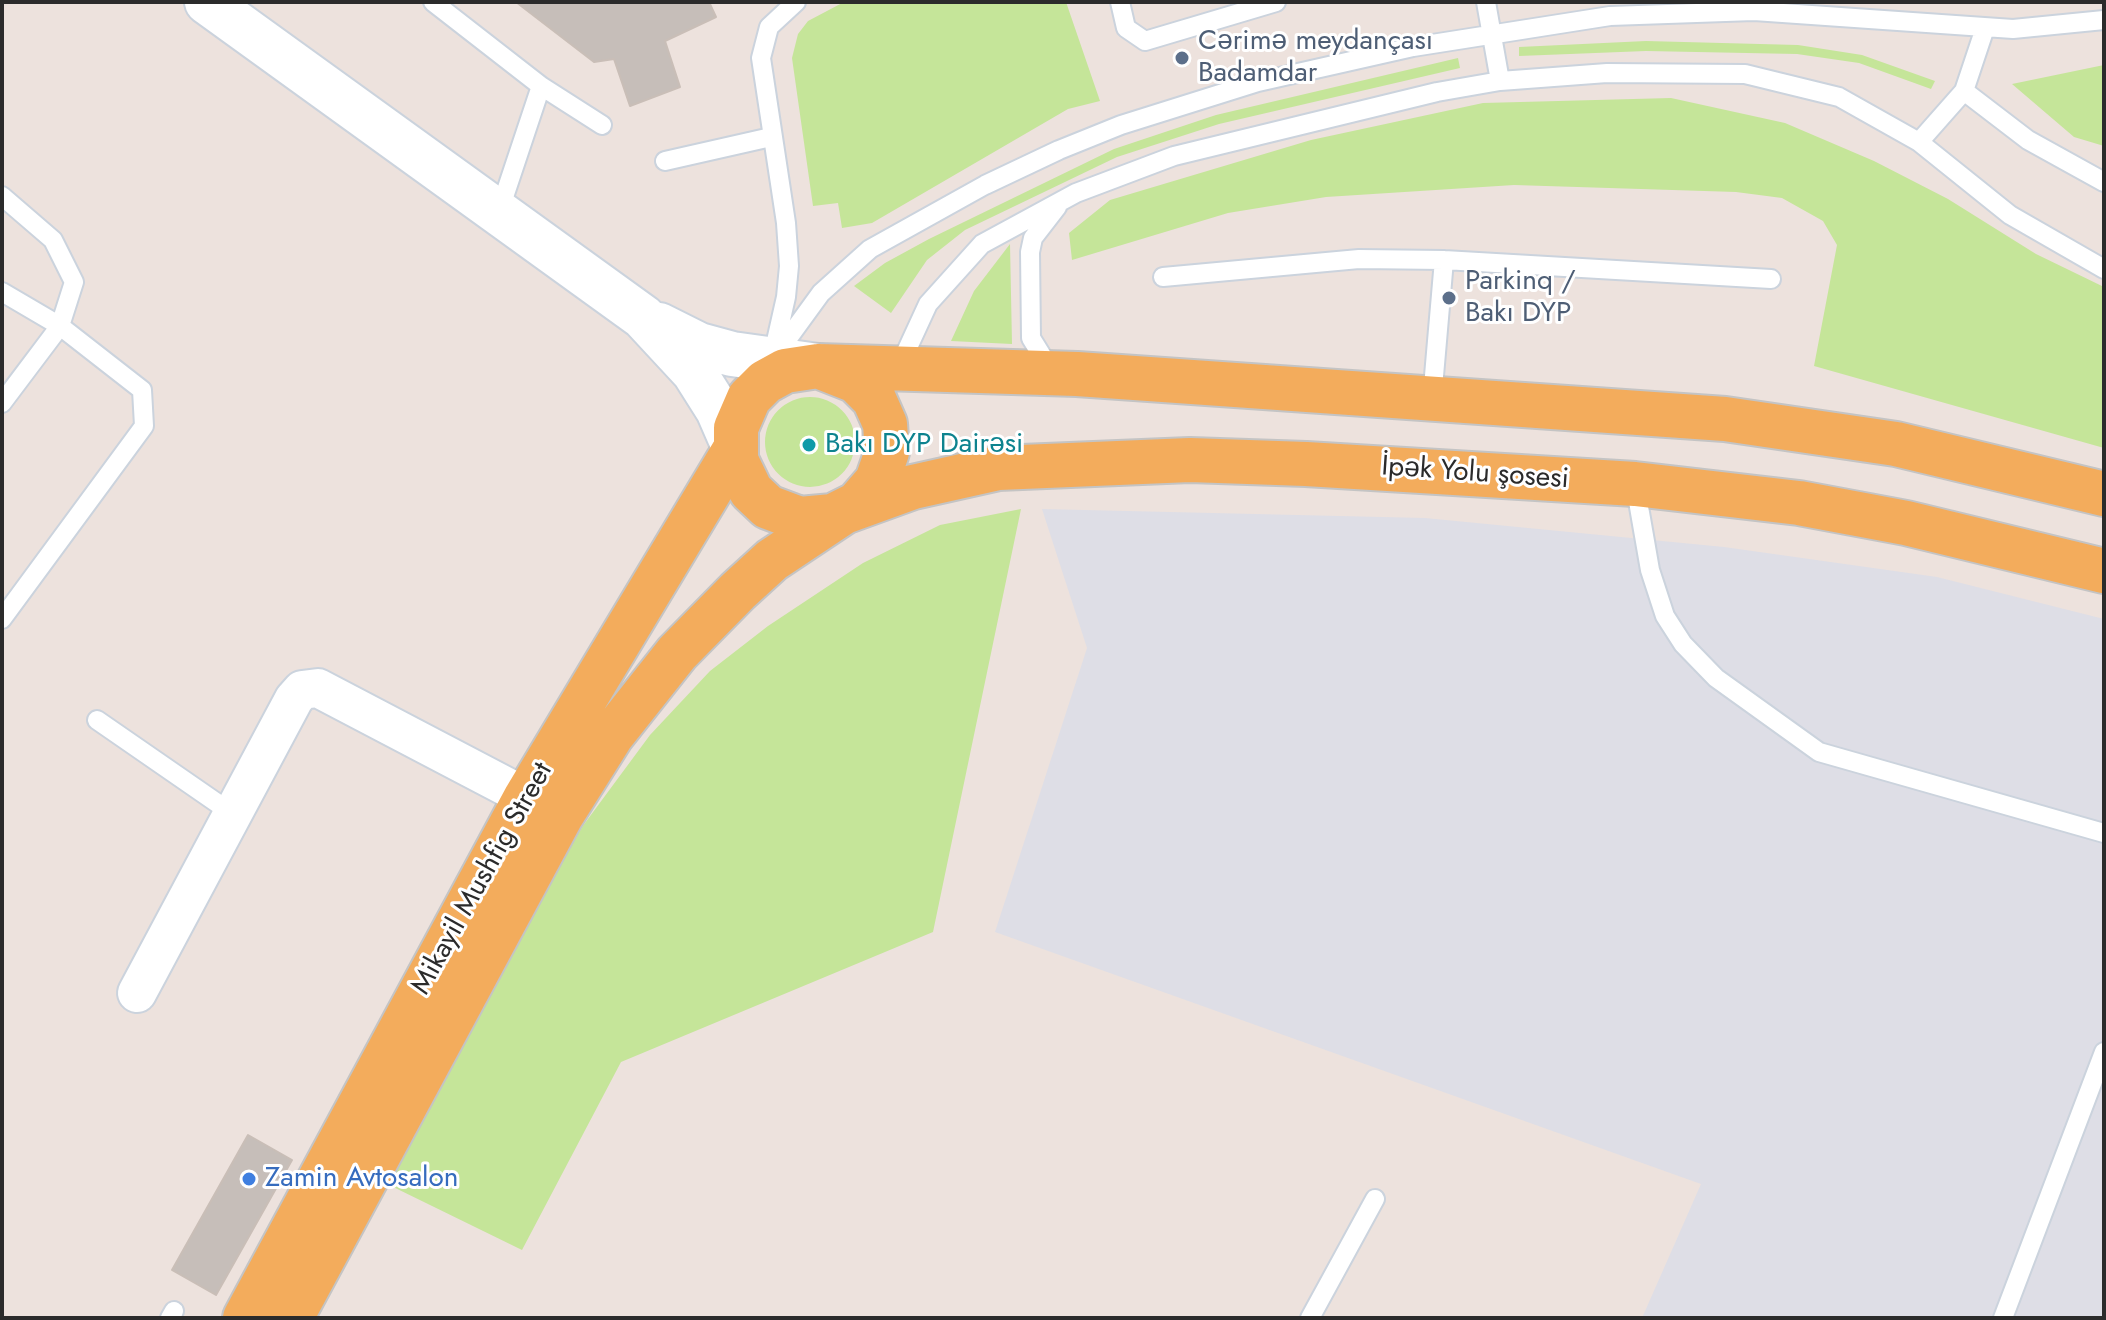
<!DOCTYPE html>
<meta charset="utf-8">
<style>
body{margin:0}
#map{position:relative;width:2106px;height:1320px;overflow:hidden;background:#ede2dd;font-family:Jost,sans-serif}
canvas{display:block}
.frame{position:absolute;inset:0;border:4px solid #2b2b2b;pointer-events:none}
</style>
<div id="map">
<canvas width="2106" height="1320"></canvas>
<div class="frame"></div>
</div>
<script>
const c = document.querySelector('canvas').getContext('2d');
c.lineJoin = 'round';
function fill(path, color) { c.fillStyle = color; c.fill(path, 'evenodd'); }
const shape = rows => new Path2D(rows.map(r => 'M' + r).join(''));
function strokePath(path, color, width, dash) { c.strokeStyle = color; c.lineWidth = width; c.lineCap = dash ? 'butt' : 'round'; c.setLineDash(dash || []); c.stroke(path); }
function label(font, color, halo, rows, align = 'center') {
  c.font = font + ' Jost,sans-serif'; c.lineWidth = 6; c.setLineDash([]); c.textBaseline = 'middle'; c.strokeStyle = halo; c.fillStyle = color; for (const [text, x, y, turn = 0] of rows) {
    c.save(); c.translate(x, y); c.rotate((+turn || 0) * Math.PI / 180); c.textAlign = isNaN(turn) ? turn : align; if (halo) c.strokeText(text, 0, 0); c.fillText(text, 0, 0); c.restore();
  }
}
fill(shape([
 [1042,509,1425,518,1724,547,1937,577,2104,619,2104,1318,1642,1318,1701,1184,995,932,1087,648]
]), '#dedee6');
fill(shape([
 [844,2,1066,2,1100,101,1068,109,872,223,842,228,838,203,813,206,792,58,798,34,808,21],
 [1646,41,1798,45,1862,55,1935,81,1931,89,1859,63,1797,54,1646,51,1519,56,1519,47],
 [1458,58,1460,68,1219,124,1117,157,965,230,927,260,891,313,854,286,885,263,929,239,1114,149,1216,115],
 [2104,65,2104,146,2074,137,2012,84],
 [1671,98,1785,123,1874,161,1948,199,2036,254,2104,287,2104,448,1814,366,1837,245,1823,221,1782,198,1736,192,1514,185,1326,197,1228,213,1072,260,1069,233,1110,200,1311,140,1483,103],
 [1010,244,1012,344,951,341,974,291],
 '765 442a45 45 0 1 1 90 0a45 45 0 1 1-90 0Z',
 [1021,509,933,932,621,1062,522,1250,383,1182,582,827,650,735,710,671,768,626,863,563,940,525]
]), '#c5e599');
const building = shape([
 [516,2,709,2,716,17,665,41,680,87,630,106,614,59,594,62,516,2],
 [248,1135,292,1160,216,1295,172,1270,248,1135]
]);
fill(building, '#c6beb9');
strokePath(building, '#c9beb7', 2);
const lane = shape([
 [433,2,541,86,499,212],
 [1120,2,1126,28,1145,41,1276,2],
 [1486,2,1500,81],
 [541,86,602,125],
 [1964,91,2028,140,2104,182],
 [1919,142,1964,91,1985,28],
 [665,161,771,137],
 [2,196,53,240,74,282,60,326,2,403],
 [1163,277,1359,259,1444,260,1771,279],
 [2,292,60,326,142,390,144,426,2,619],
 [774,350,786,297,789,266,786,223,761,58,769,27,796,2],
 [773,359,821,293,870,249,985,185,1059,150,1121,125,1258,82,1413,47,1610,16,1754,11,2013,29,2104,20],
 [1056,366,1044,359,1031,338,1030,252,1033,238,1057,207],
 [899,367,928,304,982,244,1076,193,1174,156,1437,92,1500,81,1607,73,1745,74,1839,97,1919,142,2010,215,2104,269],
 [1432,399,1444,260],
 [1635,484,1650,570,1665,616,1683,644,1716,678,1819,752,2104,833],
 [97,720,233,814],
 [170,1318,174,1311],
 [1310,1318,1375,1199],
 [2003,1318,2104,1052]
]);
const street = shape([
 [137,993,294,699,302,690,318,688,526,797]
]);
const secondary = shape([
 [207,2,643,317,694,372,718,410,735,449],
 [659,325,699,345,732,354,818,366]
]);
const primary = shape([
 [818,366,856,381,874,399,885,424,887,452,877,481,857,504,833,516,800,519,768,507,751,491,736,460,736,428,749,398,765,382,785,371,818,366,1077,374,1725,419,1896,444,2104,494],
 [245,1318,526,797,735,449],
 [291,1318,561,816,612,735,677,653,738,591,772,560,844,512,913,487,998,468,1190,460,1306,464,1635,484,1799,503,1906,523,2104,571]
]);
strokePath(lane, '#cbd3dd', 22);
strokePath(street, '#cbd3dd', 42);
strokePath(secondary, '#cbd3dd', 48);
strokePath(primary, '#c4c4c4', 48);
strokePath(lane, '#fff', 18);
strokePath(street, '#fff', 38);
strokePath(secondary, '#fff', 44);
strokePath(primary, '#f3ac5c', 44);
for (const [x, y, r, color] of [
 [1182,58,8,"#5c6f8a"],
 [1449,298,8,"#5c6f8a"],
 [809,445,8,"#0f9aa8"],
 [249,1179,8,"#3f7fe0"]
]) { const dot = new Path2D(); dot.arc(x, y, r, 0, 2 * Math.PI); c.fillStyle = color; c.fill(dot); strokePath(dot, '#fff', 3); }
label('28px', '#4e5e75', '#fff', [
 ["Cərimə meydançası",1198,42],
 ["Badamdar",1198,74],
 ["Parkinq /",1465,282],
 ["Bakı DYP",1465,314]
], 'left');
label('28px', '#0d838f', '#fff', [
 ["Bakı DYP Dairəsi",825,445]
], 'left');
label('28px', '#2b2b2b', '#fff', [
 ["İpək Yolu şosesi",1475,474,4],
 ["Mikayil Mushfig Street",483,879,-61]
]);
label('28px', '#366cbe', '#fff', [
 ["Zamin Avtosalon",265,1179]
], 'left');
</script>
